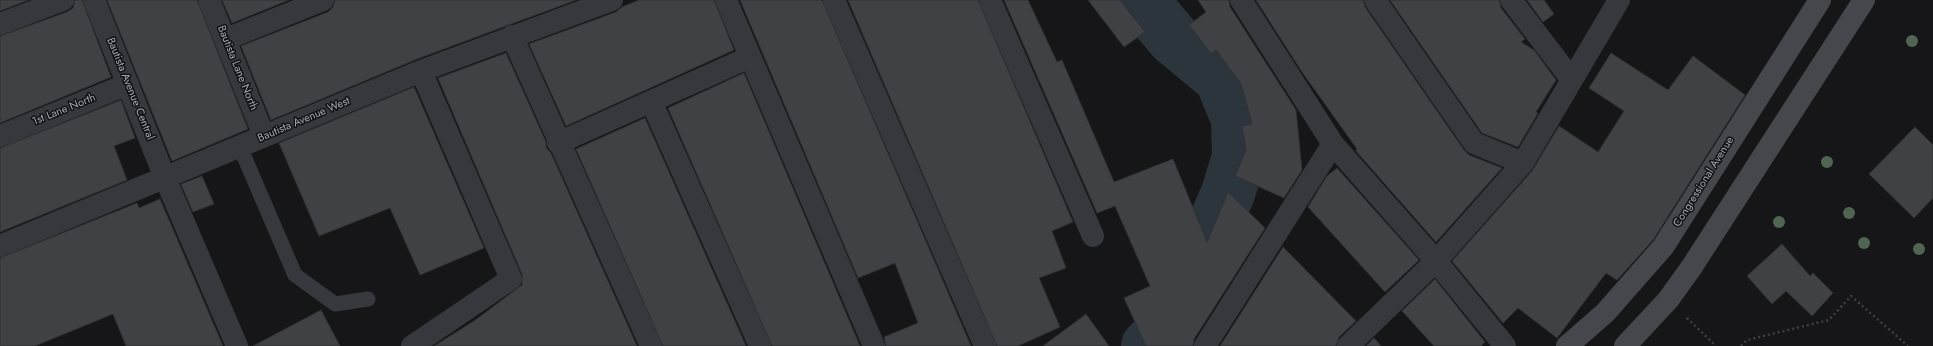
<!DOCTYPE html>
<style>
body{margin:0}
canvas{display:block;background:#161618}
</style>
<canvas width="1933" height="346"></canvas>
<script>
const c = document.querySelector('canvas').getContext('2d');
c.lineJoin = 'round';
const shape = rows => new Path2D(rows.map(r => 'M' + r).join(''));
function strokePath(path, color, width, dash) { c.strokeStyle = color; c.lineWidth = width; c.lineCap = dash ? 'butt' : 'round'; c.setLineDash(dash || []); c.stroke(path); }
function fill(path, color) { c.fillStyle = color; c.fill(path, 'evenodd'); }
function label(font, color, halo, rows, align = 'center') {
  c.font = font + ' Jost,sans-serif'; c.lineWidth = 3; c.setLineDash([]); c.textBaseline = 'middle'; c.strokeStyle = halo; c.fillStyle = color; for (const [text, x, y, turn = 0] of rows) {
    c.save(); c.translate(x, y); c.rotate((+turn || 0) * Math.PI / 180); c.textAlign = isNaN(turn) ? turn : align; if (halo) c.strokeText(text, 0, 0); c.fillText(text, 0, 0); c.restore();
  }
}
strokePath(shape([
 [1141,0,1174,39,1221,78,1238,119,1239,157,1228,193,1171,324,1148,346]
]), '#2c353c', 54);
const building = shape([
 [0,0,28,0,0,11,0,0],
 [75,0,82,0,111,77,0,123,0,36,67,12,73,8,75,0],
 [107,0,197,0,248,129,172,161,107,0],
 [222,0,289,0,232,23,222,0],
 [335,0,576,0,417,59,271,120,241,46,328,12,333,7,335,0],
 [639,0,714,0,734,50,566,126,529,44,616,12,622,7,639,0],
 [740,0,822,0,971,346,886,346,884,337,918,323,895,263,858,278,740,0],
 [848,0,978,0,1073,222,1052,231,1066,268,1039,278,1060,327,1018,346,997,346,848,0],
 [1004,0,1028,0,1057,62,1062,60,1114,182,1173,159,1207,242,1228,192,1265,228,1194,339,1193,346,1146,346,1124,298,1150,286,1115,206,1097,213,1004,0],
 [1088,0,1120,0,1145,32,1124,47,1088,0],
 [1198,0,1229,0,1230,7,1296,110,1302,170,1284,198,1235,176,1246,150,1242,126,1252,124,1241,84,1216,50,1211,54,1189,25,1206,12,1198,0],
 [1256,0,1363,0,1365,7,1464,150,1469,155,1502,168,1436,242,1356,151,1357,149,1302,72,1256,0],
 [1390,0,1499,0,1501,8,1525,39,1521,42,1534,50,1556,80,1536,112,1538,113,1518,147,1482,133,1390,0],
 [1527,0,1544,0,1554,14,1543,22,1527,0],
 [506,53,546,142,546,148,551,153,637,346,434,346,474,321,522,285,522,274,438,78,506,53],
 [1611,53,1668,90,1693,56,1745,95,1653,240,1617,280,1606,273,1557,338,1518,308,1503,323,1452,261,1532,171,1559,126,1598,152,1624,111,1589,88,1611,53],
 [744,73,860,346,772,346,668,108,744,73],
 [414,87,484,248,420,275,390,208,319,236,279,143,414,87],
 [121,100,135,138,114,146,127,180,0,232,0,148,121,100],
 [645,118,746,346,663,346,576,149,645,118],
 [1915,127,1933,145,1933,198,1914,218,1869,174,1915,127],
 [1337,168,1419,260,1385,292,1308,207,1327,176,1337,168],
 [202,176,214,204,193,212,181,184,202,176],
 [160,199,223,346,126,346,113,314,35,346,0,346,0,258,137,203,139,208,160,199],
 [1782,244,1810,276,1813,273,1833,293,1812,316,1786,291,1772,304,1747,276,1782,244],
 [1283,247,1356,321,1339,337,1336,346,1220,346,1283,247],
 [1435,279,1485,342,1481,346,1434,346,1402,311,1435,279],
 [321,310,340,346,253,346,321,310],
 [1086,314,1109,346,1043,346,1086,314],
 [1374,338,1381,346,1366,346,1374,338]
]);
fill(building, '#404145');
strokePath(building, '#303034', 1);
strokePath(shape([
 [1687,318,1716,346],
 [1741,346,1747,340,1829,320,1851,296,1908,346]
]), '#3d3f44', 2.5, [2, 3]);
strokePath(shape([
 [240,147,295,275,335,304,368,299]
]), '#37383d', 15);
strokePath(shape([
 [94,0,165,178,237,346],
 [209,0,264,136],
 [726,0,874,346],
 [834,0,985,346],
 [990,0,1093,236],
 [1241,0,1333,144,1436,261,1505,346],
 [1375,0,1474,143,1523,163],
 [1511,0,1572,80],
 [0,24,63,0],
 [512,36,651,346],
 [226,39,323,0],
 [651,101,760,346],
 [0,136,128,84],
 [558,143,750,57],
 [0,246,421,71,612,0],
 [412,346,511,279,421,71],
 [1205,346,1333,144],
 [1348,346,1436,261,1523,163,1619,0]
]), '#37383d', 22);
strokePath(shape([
 [1567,346,1605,313,1663,247,1820,0],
 [1625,346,1668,300,1691,268,1864,0]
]), '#45474d', 22);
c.fillStyle = '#506452';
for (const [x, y] of [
 [1912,41],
 [1827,162],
 [1849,213],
 [1779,222],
 [1864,243],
 [1919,249]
]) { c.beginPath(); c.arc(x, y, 6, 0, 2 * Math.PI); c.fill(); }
label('11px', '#a8adb8', '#111113', [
 ["Bautista Lane North",237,68,68],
 ["Bautista Avenue Central",130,89,68],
 ["1st Lane North",64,110,-22],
 ["Bautista Avenue West",304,120,-23],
 ["Congressional Avenue",1704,182,-58]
]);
</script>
